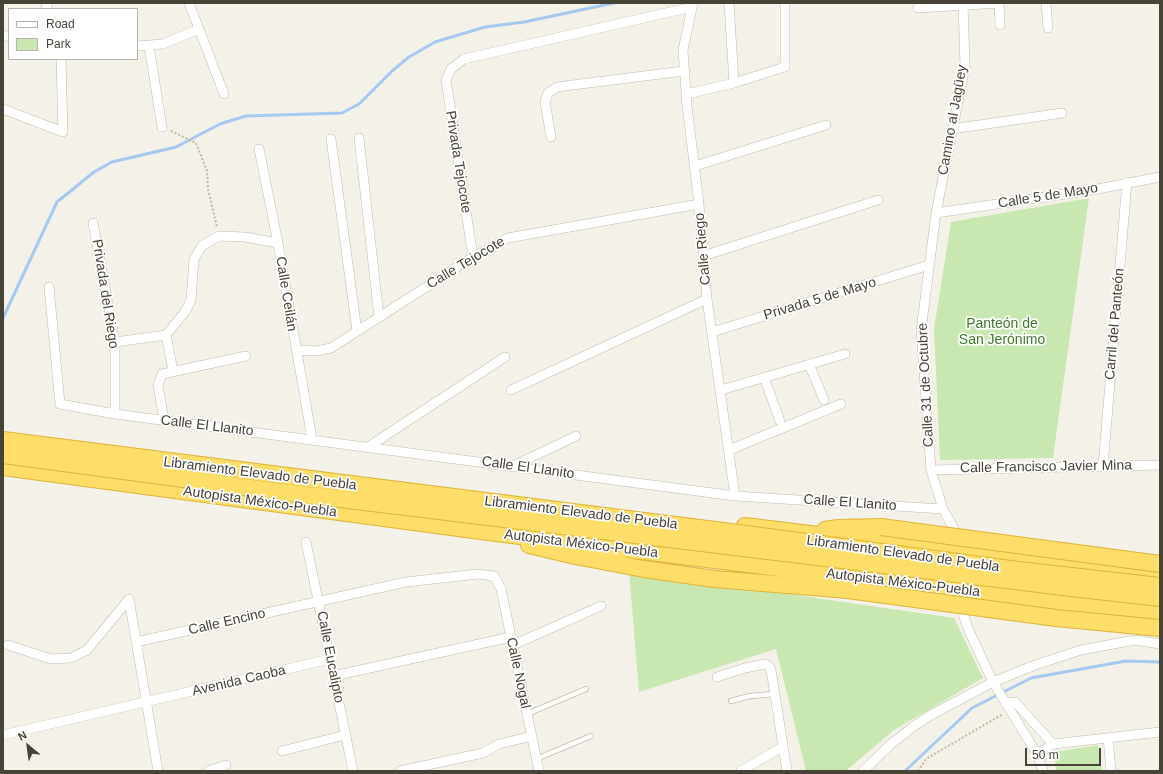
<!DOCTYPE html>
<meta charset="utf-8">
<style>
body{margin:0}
#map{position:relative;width:1163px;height:774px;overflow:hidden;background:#f4f2e8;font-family:Helvetica,sans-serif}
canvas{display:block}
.frame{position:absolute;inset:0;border:4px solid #484337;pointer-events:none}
.legend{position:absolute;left:8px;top:8px;width:130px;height:52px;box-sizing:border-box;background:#fff;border:1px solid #b6b4af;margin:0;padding:5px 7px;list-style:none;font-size:12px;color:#484337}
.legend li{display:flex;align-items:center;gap:8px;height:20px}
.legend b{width:20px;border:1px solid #b6b4af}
.north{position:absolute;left:8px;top:726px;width:40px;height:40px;-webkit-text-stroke:3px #fff;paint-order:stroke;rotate:331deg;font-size:11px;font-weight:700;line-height:16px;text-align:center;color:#484337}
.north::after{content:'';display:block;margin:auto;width:14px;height:18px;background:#484337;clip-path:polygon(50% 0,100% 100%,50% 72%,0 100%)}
.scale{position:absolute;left:1025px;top:748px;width:76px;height:18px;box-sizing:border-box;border:2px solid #484337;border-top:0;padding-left:5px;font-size:12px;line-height:14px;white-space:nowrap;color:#484337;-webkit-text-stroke:3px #fff;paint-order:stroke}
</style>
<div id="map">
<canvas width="1163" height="774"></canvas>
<div class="frame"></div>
<ul class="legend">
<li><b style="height:5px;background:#fff"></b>Road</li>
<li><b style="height:11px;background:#c9e8b1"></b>Park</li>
</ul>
<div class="north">N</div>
<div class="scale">50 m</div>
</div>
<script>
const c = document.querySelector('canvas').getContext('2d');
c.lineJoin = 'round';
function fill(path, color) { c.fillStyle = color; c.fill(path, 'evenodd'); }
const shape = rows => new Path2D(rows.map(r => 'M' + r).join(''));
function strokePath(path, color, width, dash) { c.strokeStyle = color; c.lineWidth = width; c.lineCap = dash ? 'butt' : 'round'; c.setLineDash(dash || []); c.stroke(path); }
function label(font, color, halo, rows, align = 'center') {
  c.font = font + ' Helvetica,sans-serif'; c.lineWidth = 3.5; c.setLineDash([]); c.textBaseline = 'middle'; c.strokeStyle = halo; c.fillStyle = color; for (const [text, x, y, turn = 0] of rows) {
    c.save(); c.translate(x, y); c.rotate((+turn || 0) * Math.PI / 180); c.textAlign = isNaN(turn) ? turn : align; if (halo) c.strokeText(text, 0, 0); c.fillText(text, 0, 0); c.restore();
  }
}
fill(shape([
 [1089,198,1053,458,940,460,934,329,951,222],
 [629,571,954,618,983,678,894,730,846,771,806,771,776,649,639,692],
 [1098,745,1102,771,1056,771,1054,752]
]), '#c9e8b1');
strokePath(shape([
 [3,318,57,202,94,172,112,162,176,147,220,124,246,116,342,113,359,104,392,71,409,57,435,42,485,27,524,22,614,3],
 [905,771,972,708,1031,678,1126,661,1160,662]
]), '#a5c9f1', 3);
const service = shape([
 [731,701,750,696,775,694],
 [527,714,586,689],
 [536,759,591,736]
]);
const minor = shape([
 [46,3,47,9],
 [189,3,224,94],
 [693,3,683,50,687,106,699,204,707,299,735,496],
 [729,3,734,83],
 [999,3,1000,25],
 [1046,3,1048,28],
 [918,8,1000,3],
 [3,35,9,37],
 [137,46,163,44,199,29],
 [149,46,162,127],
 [687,94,734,83,785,67,785,3],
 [3,109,63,132,61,59],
 [952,129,1062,113],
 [551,137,545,102,548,93,557,87,684,71],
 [359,138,379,317],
 [331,139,357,331],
 [259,149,278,243,312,439],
 [695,166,826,125],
 [936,213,1092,190,1160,177],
 [93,223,115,342,115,414],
 [703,256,878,200],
 [473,257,446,80,451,69,464,59,692,7],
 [49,287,60,404,115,414,735,496,943,509],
 [712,332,929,265],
 [166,335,173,371],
 [115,342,166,335,185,312,191,300,194,259,202,246,219,236,245,237,278,243],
 [296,350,317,351,331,348,473,257,508,238,699,204],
 [809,364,824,400],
 [764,377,780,421],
 [511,390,707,299],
 [721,390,845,354],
 [164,420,158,385,162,374,246,356],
 [368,447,505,357],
 [729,450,841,404],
 [513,466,576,436],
 [1103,466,1127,182],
 [931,470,1160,465],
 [954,529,943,509,931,470,921,331,936,213,965,66,963,3],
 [306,542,353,771],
 [129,599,158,771],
 [962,611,969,631,993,682,1037,754,1043,771],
 [136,642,406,582,478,574,494,576,501,589,539,771],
 [8,645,51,659,71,658,87,650,129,599],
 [513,645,601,606],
 [333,676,511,637],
 [717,677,745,668,765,664,769,666,771,670,787,771],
 [1005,703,1015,702,1053,744],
 [3,735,330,659],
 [1108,738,1111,771],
 [282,751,345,735],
 [1037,754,1053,744,1160,732],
 [208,771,226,765],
 [400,771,483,753,499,744,532,736],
 [741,771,782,747],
 [863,771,891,744,914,726,931,715,993,682,1035,665,1081,650,1135,640,1160,644]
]);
const motorway = shape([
 [3,467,496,533,1160,615],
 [745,526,1160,577],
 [825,530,838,528,881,527],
 [529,545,575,556,644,569,714,579,848,590]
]);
strokePath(service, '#c0bbab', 6);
strokePath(minor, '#c0bbab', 10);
strokePath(motorway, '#deb338', 18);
strokePath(shape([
 [171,131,196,143,207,171,208,189,217,227],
 [918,771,926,759,1003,714]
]), '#c1b89c', 2, [2, 2]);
strokePath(service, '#fff', 4.5);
strokePath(minor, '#fff', 9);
strokePath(motorway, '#fedd69', 16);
const motorwayBridge = shape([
 [3,440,731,532,1018,570,1160,586],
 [3,455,266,490,1080,589,1160,598],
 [881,527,1160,564],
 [848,590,1056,618,1160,628]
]);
strokePath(motorwayBridge, '#deb338', 18, []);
strokePath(motorwayBridge, '#fedd69', 16);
label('14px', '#484337', '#fff', [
 ["Camino al Jagüey",953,120,-80],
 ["Privada Tejocote",458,162,81],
 ["Calle 5 de Mayo",1048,196,-9],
 ["Calle Riego",703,249,-95],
 ["Calle Tejocote",466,263,-31],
 ["Privada del Riego",105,294,81],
 ["Calle Ceilán",286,294,81],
 ["Privada 5 de Mayo",820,299,-17],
 ["Carril del Panteón",1115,324,-85],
 ["Calle 31 de Octubre",926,385,-93],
 ["Calle El Llanito",207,426,7],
 ["Calle Francisco Javier Mina",1046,467,-1],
 ["Calle El Llanito",528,468,8],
 ["Libramiento Elevado de Puebla",260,474,7],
 ["Autopista México-Puebla",260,502,8],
 ["Calle El Llanito",850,503,4],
 ["Libramiento Elevado de Puebla",581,513,7],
 ["Autopista México-Puebla",581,544,7],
 ["Libramiento Elevado de Puebla",903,554,8],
 ["Autopista México-Puebla",903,583,7],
 ["Calle Encino",227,622,-13],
 ["Calle Eucalipto",330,657,79],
 ["Calle Nogal",518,673,78],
 ["Avenida Caoba",239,681,-13]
]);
label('14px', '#3f7a29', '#fff', [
 ["Panteón de",1002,324],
 ["San Jerónimo",1002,340]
]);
</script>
